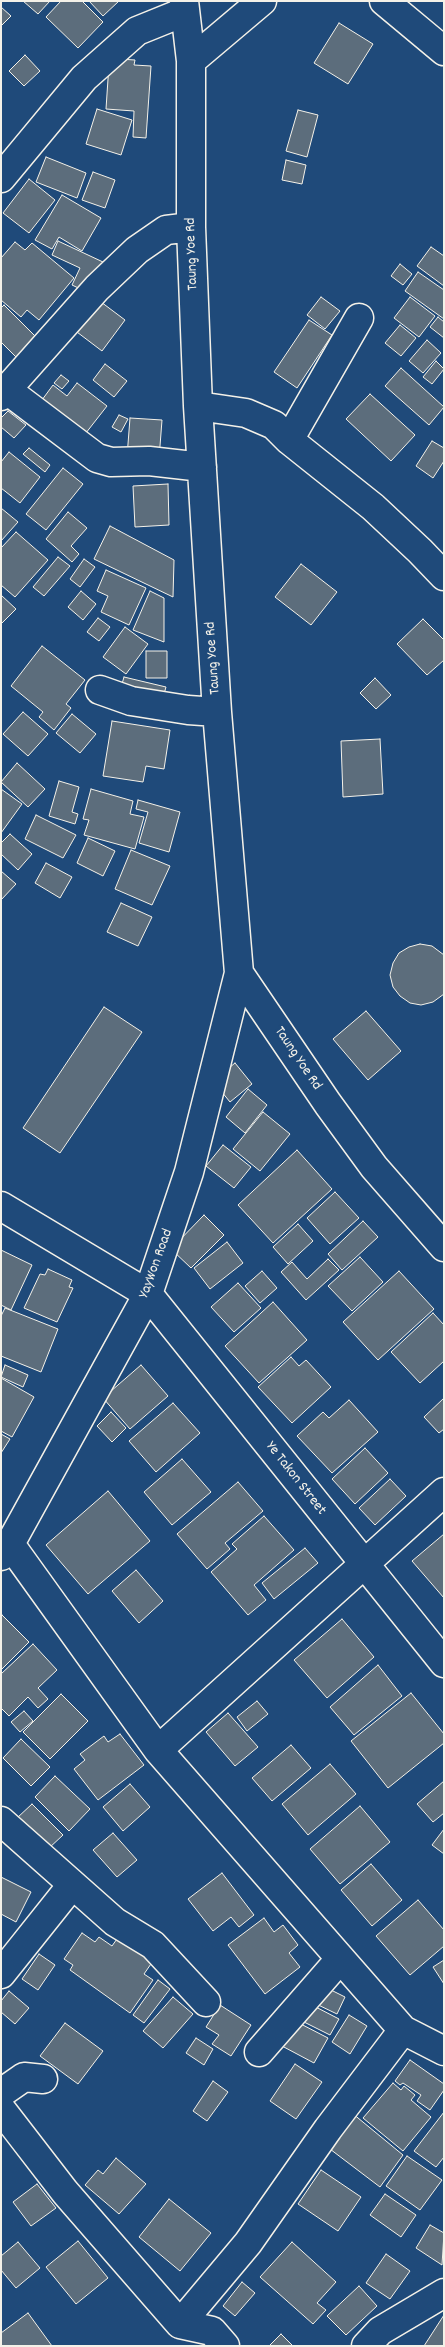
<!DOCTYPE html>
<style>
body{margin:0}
#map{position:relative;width:445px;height:2347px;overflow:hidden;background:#1f4a7a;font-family:Dekko,sans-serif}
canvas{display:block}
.frame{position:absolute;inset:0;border:2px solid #f4f1e8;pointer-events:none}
</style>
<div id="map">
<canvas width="445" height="2347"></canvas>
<div class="frame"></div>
</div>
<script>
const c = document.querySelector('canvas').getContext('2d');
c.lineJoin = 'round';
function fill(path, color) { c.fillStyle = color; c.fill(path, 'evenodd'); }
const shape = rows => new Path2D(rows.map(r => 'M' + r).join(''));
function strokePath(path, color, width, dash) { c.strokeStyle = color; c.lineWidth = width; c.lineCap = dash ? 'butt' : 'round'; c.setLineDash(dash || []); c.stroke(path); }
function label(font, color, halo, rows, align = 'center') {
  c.font = font + ' Dekko,sans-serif'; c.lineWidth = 4.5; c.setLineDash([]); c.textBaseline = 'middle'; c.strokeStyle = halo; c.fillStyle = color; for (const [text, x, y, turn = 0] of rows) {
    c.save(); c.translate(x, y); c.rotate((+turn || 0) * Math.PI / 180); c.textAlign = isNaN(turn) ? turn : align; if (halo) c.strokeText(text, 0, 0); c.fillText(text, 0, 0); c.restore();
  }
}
const building = shape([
 [23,1,50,1,38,14,23,1],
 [61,1,82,1,103,22,78,48,46,17,61,1],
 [89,1,119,1,103,16,89,1],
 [1,7,11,16,1,26,1,7],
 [339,23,373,44,348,84,314,63,339,23],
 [25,55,40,71,24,86,9,71,25,55],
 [119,59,135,60,134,65,151,66,146,138,133,137,134,111,106,109,109,64,119,59],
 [97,109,132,120,121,155,86,144,97,109],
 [298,110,318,115,307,157,286,151,298,110],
 [46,157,86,173,77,198,36,182,46,157],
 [286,160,306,165,302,184,282,180,286,160],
 [93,172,115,180,105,208,82,200,93,172],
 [29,179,55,200,29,233,3,213,29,179],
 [62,195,101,218,82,251,59,237,52,249,35,240,62,195],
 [58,241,103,262,89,293,72,285,80,268,52,255,58,241],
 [15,242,25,250,32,243,74,278,39,320,27,310,21,317,1,300,1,258,15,242],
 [431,247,444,256,444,286,417,266,431,247],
 [400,264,412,274,403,285,391,276,400,264],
 [418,272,444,290,444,319,405,291,418,272],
 [93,296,125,320,102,351,69,326,93,296],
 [321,297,340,311,325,329,307,315,321,297],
 [410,297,435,316,419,337,394,318,410,297],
 [4,305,37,338,17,358,1,342,1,308,4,305],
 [438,317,444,322,444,338,430,327,438,317],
 [309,320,332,335,297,388,274,372,309,320],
 [400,325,416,338,401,356,385,343,400,325],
 [427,340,441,353,423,373,409,361,427,340],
 [436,361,444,369,432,384,423,377,436,361],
 [105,364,127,381,114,397,93,380,105,364],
 [401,368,444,407,429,425,385,386,401,368],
 [61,375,69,381,62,389,54,383,61,375],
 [77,383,107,406,82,438,39,404,53,385,67,396,77,383],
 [370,394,415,435,391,461,346,419,370,394],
 [8,411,26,425,14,438,1,427,1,418,8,411],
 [119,415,128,419,121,432,112,427,119,415],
 [130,418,162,420,159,459,127,457,130,418],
 [432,441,444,448,444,461,433,478,416,466,432,441],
 [29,448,50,465,45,472,23,454,29,448],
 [9,452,40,477,20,503,1,488,1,462,9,452],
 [63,468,83,484,46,530,26,514,63,468],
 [168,484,169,525,135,527,133,486,168,484],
 [1,508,18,522,1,541,1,508],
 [68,512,87,528,71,546,79,554,72,562,46,539,68,512],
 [110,526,174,560,173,597,94,559,110,526],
 [16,532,48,560,15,597,1,585,1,548,16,532],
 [58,557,70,566,44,596,33,587,58,557],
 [84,559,95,567,80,587,70,579,84,559],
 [301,564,337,592,311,625,275,597,301,564],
 [106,570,146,588,129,625,101,612,108,596,97,591,106,570],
 [81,591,96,604,83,620,68,607,81,591],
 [150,591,164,598,164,642,133,630,150,591],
 [1,595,16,609,1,624,1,595],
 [98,618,110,627,99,641,87,632,98,618],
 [423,619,444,640,444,660,427,675,397,644,423,619],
 [125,627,148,644,126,674,103,657,125,627],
 [42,646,85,680,66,704,71,708,54,730,39,717,43,712,11,686,42,646],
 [146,651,167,651,167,678,146,678,146,651],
 [124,677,166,687,162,701,120,691,124,677],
 [375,678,391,695,376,709,360,693,375,678],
 [23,712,48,734,28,756,3,734,23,712],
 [72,714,96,734,80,753,56,733,72,714],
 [112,721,170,730,164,769,146,766,143,782,103,776,112,721],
 [380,739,383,794,343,797,341,741,380,739],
 [17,763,45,789,28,807,1,782,17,763],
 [59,781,79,787,72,812,78,814,75,824,49,816,59,781],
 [1,789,22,804,1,833,1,789],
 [91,789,133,801,130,814,144,817,135,849,84,835,89,820,83,819,91,789],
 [138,800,180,812,169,852,139,843,148,812,136,809,138,800],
 [36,815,76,835,63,858,25,839,36,815],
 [10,834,32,854,18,870,1,854,1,843,10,834],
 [88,838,115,851,103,876,77,863,88,838],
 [131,850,170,866,152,905,115,889,131,850],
 [46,863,72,877,60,898,35,883,46,863],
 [1,871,16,884,1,900,1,871],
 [121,903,152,917,138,946,107,932,121,903],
 [420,944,432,946,444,955,444,994,433,1002,421,1005,410,1003,400,996,393,987,390,975,393,963,399,953,409,947,420,944],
 [104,1007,142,1032,60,1153,23,1128,104,1007],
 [366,1011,401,1051,368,1080,333,1039,366,1011],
 [235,1063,252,1084,230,1102,213,1081,235,1063],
 [248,1089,267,1105,245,1133,226,1117,248,1089],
 [263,1112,290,1134,260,1171,233,1149,263,1112],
 [223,1145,251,1167,234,1188,206,1166,223,1145],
 [297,1150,332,1189,273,1243,238,1205,297,1150],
 [335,1192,359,1218,330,1244,307,1218,335,1192],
 [204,1215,224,1235,191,1268,171,1249,204,1215],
 [363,1221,378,1237,342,1270,328,1254,363,1221],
 [298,1224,313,1241,288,1264,273,1247,298,1224],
 [227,1242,243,1263,210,1289,194,1268,227,1242],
 [1,1250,32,1265,11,1310,1,1305,1,1250],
 [360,1257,383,1282,352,1311,328,1286,360,1257],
 [328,1259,339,1270,306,1300,281,1272,292,1262,307,1279,328,1259],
 [48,1269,72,1280,69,1287,73,1288,57,1322,24,1308,40,1274,45,1275,48,1269],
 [262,1271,277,1288,260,1303,245,1286,262,1271],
 [399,1271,434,1309,378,1360,343,1322,399,1271],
 [238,1283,261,1308,234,1332,211,1307,238,1283],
 [273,1302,307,1340,259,1383,225,1346,273,1302],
 [5,1308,58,1329,41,1372,1,1356,1,1316,5,1308],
 [433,1313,444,1325,444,1361,420,1383,391,1352,433,1313],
 [291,1357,299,1366,306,1360,331,1387,292,1423,258,1387,291,1357],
 [5,1365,28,1375,23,1387,1,1377,5,1365],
 [141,1365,168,1396,130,1429,103,1398,141,1365],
 [1,1378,34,1397,12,1437,1,1431,1,1378],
 [444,1398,444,1429,439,1433,424,1417,444,1398],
 [349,1400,378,1432,332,1473,297,1436,323,1412,329,1418,349,1400],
 [173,1403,200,1433,156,1472,129,1441,173,1403],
 [111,1412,126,1428,112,1442,97,1426,111,1412],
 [1,1434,10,1439,1,1453,1,1434],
 [365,1448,388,1473,355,1504,332,1479,365,1448],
 [182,1459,211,1492,172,1525,144,1492,182,1459],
 [390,1479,406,1496,375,1525,359,1508,390,1479],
 [238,1482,263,1511,225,1543,230,1549,207,1569,177,1534,238,1482],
 [108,1491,150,1541,88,1594,46,1545,108,1491],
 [264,1516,294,1550,254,1585,266,1600,248,1615,211,1572,237,1549,232,1544,264,1516],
 [444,1534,444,1598,412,1561,444,1534],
 [305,1548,318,1563,274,1599,262,1583,305,1548],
 [136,1570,163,1601,139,1623,112,1591,136,1570],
 [2,1615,29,1642,1,1670,1,1616,2,1615],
 [342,1619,374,1657,327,1698,294,1660,342,1619],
 [33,1644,57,1670,38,1688,48,1699,38,1708,28,1697,9,1716,1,1708,1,1674,33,1644],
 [378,1665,402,1696,354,1735,330,1707,378,1665],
 [411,1693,444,1734,444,1743,388,1788,351,1741,411,1693],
 [61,1694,88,1721,50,1759,23,1732,61,1694],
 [257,1701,268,1714,247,1731,237,1717,257,1701],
 [24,1711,33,1721,20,1732,11,1722,24,1711],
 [228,1713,258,1747,235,1766,206,1732,228,1713],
 [120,1734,144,1765,98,1800,74,1769,85,1760,80,1754,104,1736,108,1742,120,1734],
 [21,1739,50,1767,31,1786,3,1758,21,1739],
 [291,1745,311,1768,272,1801,252,1778,291,1745],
 [330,1764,356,1794,308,1835,282,1804,330,1764],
 [55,1776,90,1809,69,1831,35,1797,55,1776],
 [444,1781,444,1813,433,1822,417,1804,444,1781],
 [130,1784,150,1807,123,1831,103,1807,130,1784],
 [32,1804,63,1835,48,1849,17,1818,32,1804],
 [360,1806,390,1842,340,1884,310,1849,360,1806],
 [444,1829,444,1854,432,1845,444,1829],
 [113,1833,137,1860,117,1877,93,1850,113,1833],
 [371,1864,402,1900,372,1926,341,1890,371,1864],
 [222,1873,254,1915,239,1927,231,1917,213,1931,188,1899,222,1873],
 [1,1877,31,1892,16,1922,1,1914,1,1877],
 [418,1900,444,1930,444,1946,410,1975,376,1936,418,1900],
 [264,1918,274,1932,283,1925,298,1945,289,1953,300,1967,265,1994,228,1945,264,1918],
 [82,1933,95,1942,99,1937,112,1946,119,1936,153,1961,144,1974,153,1980,130,2013,70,1970,73,1965,64,1959,82,1933],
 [39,1954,55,1965,38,1990,22,1979,39,1954],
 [444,1960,444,1984,433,1967,444,1960],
 [158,1980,170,1989,144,2023,133,2015,158,1980],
 [321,1985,345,1997,337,2014,312,2002,321,1985],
 [9,1991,29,2008,15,2024,1,2012,1,2001,9,1991],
 [173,1997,193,2014,163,2048,143,2031,173,1997],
 [310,2004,339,2019,330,2035,302,2021,310,2004],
 [220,2005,251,2025,231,2056,212,2044,219,2035,206,2027,220,2005],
 [349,2015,367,2026,350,2054,332,2042,349,2015],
 [295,2021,328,2038,314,2063,282,2046,295,2021],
 [65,2023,103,2051,78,2084,40,2056,65,2023],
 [196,2038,213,2049,204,2065,186,2053,196,2038],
 [410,2060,444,2084,444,2090,430,2110,417,2101,421,2095,403,2083,400,2085,395,2081,410,2060],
 [295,2064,322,2082,296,2119,270,2101,295,2064],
 [213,2081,228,2092,207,2121,193,2111,213,2081],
 [393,2083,401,2090,404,2086,415,2095,411,2100,431,2117,403,2151,363,2118,393,2083],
 [444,2112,444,2157,436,2167,414,2151,444,2112],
 [352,2113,403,2155,380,2187,326,2146,352,2113],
 [407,2156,442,2180,420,2210,386,2186,407,2156],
 [116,2158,146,2184,119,2214,85,2185,98,2170,103,2174,116,2158],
 [321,2170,361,2197,338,2231,298,2204,321,2170],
 [37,2184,56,2208,31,2226,13,2202,37,2184],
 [385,2194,416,2215,401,2237,370,2215,385,2194],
 [169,2199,211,2233,180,2271,139,2237,169,2199],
 [430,2225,444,2233,442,2265,416,2248,430,2225],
 [78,2241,108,2278,76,2304,46,2267,78,2241],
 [18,2242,40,2268,16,2288,1,2270,1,2256,18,2242],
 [292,2242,336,2282,317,2303,326,2310,313,2324,260,2277,292,2242],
 [386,2254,410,2271,390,2299,366,2283,386,2254],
 [242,2282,255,2293,235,2316,223,2306,242,2282],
 [359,2286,377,2306,346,2335,327,2316,359,2286],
 [28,2313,52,2346,1,2346,1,2333,28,2313],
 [444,2315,444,2346,424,2346,444,2315],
 [281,2334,293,2346,269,2346,281,2334]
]);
fill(building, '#5c6d7c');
strokePath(building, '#f4f1e8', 1);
const minor = shape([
 [184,1,191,61,191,227,198,406,217,712,239,973,328,1104,374,1167,444,1247],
 [384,1,444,51],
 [191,61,262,1],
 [1,178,84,78,137,31,184,12],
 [7,390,97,458,111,462,149,461,202,467],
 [1,396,97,288,137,250,166,230,191,227],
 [198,406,246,413,274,425,289,440,373,507,420,551,444,576],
 [289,440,359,318],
 [100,690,131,701,188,710,217,712],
 [1,1206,148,1294,444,1663],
 [10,1544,158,1750,403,2030,328,2129,248,2243,180,2324],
 [1,1556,10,1544,148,1294,189,1172,239,973],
 [158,1750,444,1492],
 [1,1821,115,1922,153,1945,206,2002],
 [1,1974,72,1885],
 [403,2030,444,2051],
 [259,2052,335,1965,343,1963],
 [1,2093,24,2077,43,2079],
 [1,2109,65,2192,180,2324,212,2331,225,2346],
 [366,2346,380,2331,444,2293]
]);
strokePath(minor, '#f4f1e8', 31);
strokePath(minor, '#1f4a7a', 28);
label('15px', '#f4f1e8', '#1f4a7a', [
 ["Taung Yoe Rd",193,254,-92],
 ["Taung Yoe Rd",214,658,-94],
 ["Taung Yoe Rd",297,1059,56],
 ["YayWon Road",157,1264,-70],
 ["Ye Takon Street",295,1479,52]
]);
</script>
